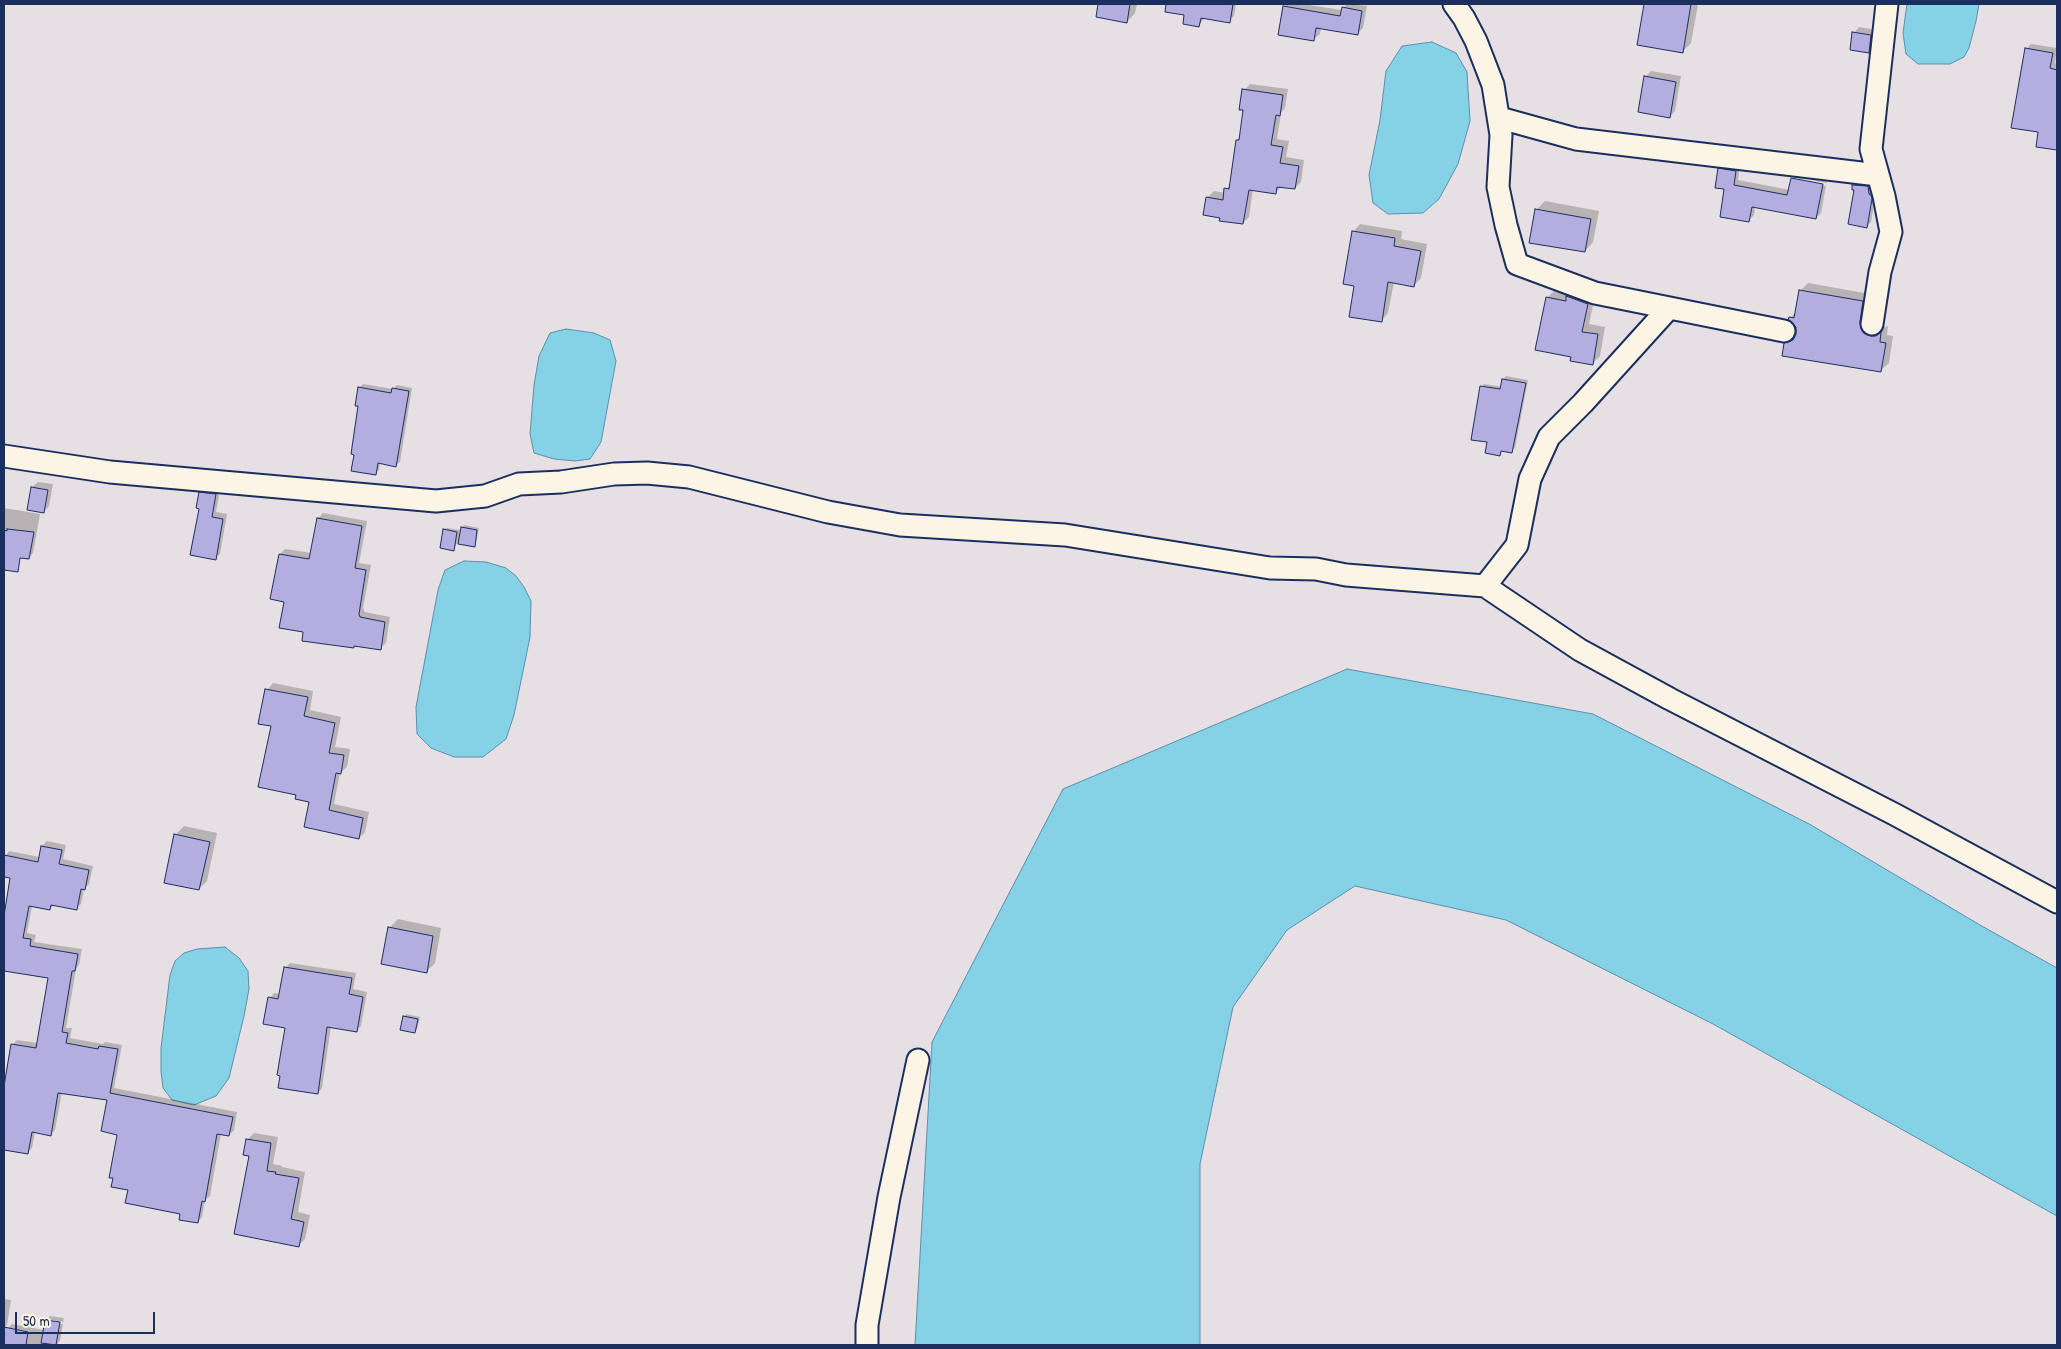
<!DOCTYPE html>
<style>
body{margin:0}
#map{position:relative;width:2061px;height:1349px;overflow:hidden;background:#e6dfe3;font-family:"Patrick Hand",sans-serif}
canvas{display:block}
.frame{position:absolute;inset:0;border:5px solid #1b2f5e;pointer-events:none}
.scale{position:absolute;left:15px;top:1312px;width:140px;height:22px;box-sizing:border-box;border:2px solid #1b2f5e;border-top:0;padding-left:6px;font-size:15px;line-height:18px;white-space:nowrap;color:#1b2f5e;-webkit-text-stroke:4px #fcf5e5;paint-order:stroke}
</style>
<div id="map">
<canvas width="2061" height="1349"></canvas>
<div class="frame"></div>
<div class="scale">50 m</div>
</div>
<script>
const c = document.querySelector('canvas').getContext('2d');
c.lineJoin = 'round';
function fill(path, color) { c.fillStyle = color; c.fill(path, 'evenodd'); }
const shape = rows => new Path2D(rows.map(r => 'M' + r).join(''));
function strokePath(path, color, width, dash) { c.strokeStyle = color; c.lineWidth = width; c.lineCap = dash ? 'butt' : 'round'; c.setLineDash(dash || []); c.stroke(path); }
const water = shape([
 [1907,4,1979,4,1976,21,1969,48,1964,57,1950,64,1918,64,1906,54,1903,33,1907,4],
 [1432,42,1456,53,1467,72,1470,121,1458,164,1439,199,1423,213,1388,214,1373,203,1369,175,1380,120,1386,71,1402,46,1432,42],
 [566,329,594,333,610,340,616,361,601,442,590,459,575,461,554,459,534,453,530,434,534,385,539,356,550,333,566,329],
 [464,561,486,562,506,568,516,576,524,587,531,601,530,637,514,715,506,739,483,757,454,757,431,748,417,734,416,707,438,590,445,570,464,561],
 [1347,669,1593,714,1811,825,1980,925,2057,968,2057,1216,1713,1024,1506,920,1355,886,1287,930,1233,1007,1200,1164,1200,1345,915,1345,932,1042,1063,789,1347,669],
 [225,947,239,958,248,971,249,989,244,1016,229,1078,216,1096,194,1105,172,1100,163,1088,161,1071,161,1048,170,975,175,961,184,953,197,949,225,947]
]);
fill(water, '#85d1e5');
strokePath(water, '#5b90af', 1);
fill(shape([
 [1100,4,1137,4,1135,13,1127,22,1097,16],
 [1171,4,1236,4,1234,16,1229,21,1205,17,1199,26,1186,15,1169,12],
 [1287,4,1302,4,1342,10,1347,4,1367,6,1363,28,1358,33,1321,27,1320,34,1314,39,1284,7],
 [1645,4,1698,4,1691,43,1683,51,1639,44],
 [1859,27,1876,30,1874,46,1869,52,1854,33],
 [2031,44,2057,48,2055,63,2057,64,2057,149,2037,146,2040,131,2026,49],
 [1651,71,1681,76,1675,111,1669,117,1645,77],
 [1250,84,1288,89,1285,108,1281,113,1277,139,1289,141,1286,157,1304,160,1301,182,1295,188,1282,186,1276,192,1253,189,1249,217,1243,223,1221,217,1207,198,1214,191,1225,193,1226,189,1231,184,1237,140,1241,136,1245,109,1244,90],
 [1724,164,1740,166,1738,180,1790,190,1792,179,1797,174,1827,179,1827,183,1794,177,1794,180,1826,186,1821,213,1816,218,1755,207,1754,215,1749,220,1726,188,1719,169],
 [1858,181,1872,182,1876,194,1871,222,1866,227,1854,185],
 [1545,201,1599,211,1593,242,1585,251,1536,210],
 [1360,224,1402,231,1401,239,1427,244,1421,278,1414,286,1394,282,1388,313,1381,321,1353,232],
 [1808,283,1870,294,1878,329,1888,326,1887,335,1893,336,1889,363,1881,370,1785,344,1797,334,1797,326,1790,318,1796,312,1800,291],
 [1555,290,1595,296,1589,324,1605,327,1600,356,1592,364,1572,356,1547,298],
 [1506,376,1528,380,1515,448,1511,451,1503,450,1500,455,1489,441,1481,387,1484,384,1502,387,1503,379],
 [363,384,393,389,397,385,412,388,400,462,396,465,380,462,379,470,375,473,359,405,359,388],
 [38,482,53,484,49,506,43,512,32,487],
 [205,488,220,490,216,512,227,514,220,554,215,558,200,508,200,493],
 [4,508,40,514,33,553,29,558,4,553],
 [323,513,367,521,359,563,371,565,363,608,365,612,390,617,386,643,380,648,356,645,354,647,305,631,285,601,280,554,285,549,312,553,318,518],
 [464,525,479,528,476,543,474,545,457,543,454,549,444,530,446,528,461,530],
 [273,683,313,691,310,710,341,717,335,747,350,749,347,767,340,773,334,804,369,812,365,832,359,838,336,834,310,801,297,794,272,725,267,690],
 [184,826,217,833,207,881,199,889,175,835],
 [47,841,66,845,63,859,93,866,89,884,84,889,81,904,76,908,55,904,50,909,32,906,27,933,36,935,34,942,82,949,79,965,76,969,66,1028,72,1028,70,1038,103,1044,105,1042,122,1045,114,1088,237,1112,234,1130,229,1135,221,1133,210,1196,205,1200,202,1217,198,1222,182,1213,129,1189,119,1134,109,1099,62,1092,55,1130,51,1134,35,1132,32,1148,27,1153,4,1149,4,1093,12,1045,17,1040,38,1043,49,977,4,966,4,923,12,877,4,876,4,858,9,851,40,857,42,846],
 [398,919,441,928,435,963,426,972,389,928],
 [290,963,356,973,353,989,367,992,361,1026,356,1031,331,1026,322,1088,318,1093,286,1027,270,998,274,993,280,994,285,968],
 [406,1014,420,1017,417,1029,415,1032,404,1016],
 [254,1133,278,1137,273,1164,282,1166,282,1167,305,1172,298,1212,310,1215,305,1239,298,1246,250,1155,247,1140],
 [4,1299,11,1300,7,1325,4,1328],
 [50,1316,64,1318,63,1322,47,1319,47,1321,63,1324,60,1341,56,1345,4,1345,7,1329,12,1324,44,1330,46,1320]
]), '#0003');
const building = shape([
 [1098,4,1130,4,1127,23,1096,17,1098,4],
 [1166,4,1233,4,1230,23,1201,18,1199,27,1183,24,1184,15,1165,12,1166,4],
 [1644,4,1691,4,1683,53,1637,45,1644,4],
 [1283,6,1340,16,1342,7,1362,11,1358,35,1316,28,1314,41,1278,35,1283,6],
 [1852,32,1871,35,1869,53,1850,50,1852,32],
 [2025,48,2053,53,2050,68,2057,70,2057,150,2036,147,2038,132,2011,128,2025,48],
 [1644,76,1676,82,1670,118,1638,112,1644,76],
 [1242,89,1283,95,1280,116,1276,115,1271,145,1283,147,1280,163,1299,166,1295,189,1277,187,1276,194,1249,190,1243,224,1219,221,1220,218,1203,215,1206,197,1223,200,1224,188,1229,189,1236,140,1239,140,1243,110,1239,110,1242,89],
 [1718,168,1736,171,1734,185,1787,195,1791,178,1823,184,1816,219,1752,207,1749,222,1720,217,1724,189,1715,188,1718,168],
 [1852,185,1868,186,1869,194,1871,195,1872,199,1867,228,1848,224,1854,190,1852,190,1852,185],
 [1535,209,1591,219,1585,252,1529,243,1535,209],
 [1352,231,1395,238,1394,246,1421,251,1414,287,1388,282,1382,322,1349,317,1354,286,1343,284,1352,231],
 [1799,290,1863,301,1860,322,1861,329,1870,336,1876,336,1881,332,1880,342,1886,343,1881,372,1782,356,1784,343,1793,340,1796,334,1796,327,1788,320,1789,317,1794,318,1799,290],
 [1566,296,1588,304,1582,332,1598,334,1593,365,1570,361,1571,357,1535,350,1546,297,1566,301,1566,296],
 [1502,379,1526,383,1512,453,1501,451,1500,456,1485,453,1487,442,1471,440,1480,386,1500,389,1502,379],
 [358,387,391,393,392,388,409,391,396,467,378,463,376,475,351,471,354,455,351,454,358,406,355,406,358,387],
 [31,487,48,490,44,513,27,510,31,487],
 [199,492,216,494,212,517,223,519,216,560,190,555,199,509,196,508,199,492],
 [317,518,362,526,355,568,366,570,359,614,360,617,385,622,381,650,354,646,354,648,302,641,303,632,279,628,284,602,270,599,279,554,309,559,317,518],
 [461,527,477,530,475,547,458,544,461,527],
 [7,529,34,532,29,559,20,558,18,572,4,570,4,530,7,531,7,529],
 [443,529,457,532,454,551,440,548,443,529],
 [265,689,308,697,304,716,335,723,329,753,344,755,341,774,336,773,329,810,363,818,359,839,304,827,309,802,295,799,296,795,258,787,271,726,258,724,265,689],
 [174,834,210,842,199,890,164,883,174,834],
 [41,846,62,850,59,864,89,870,85,890,81,889,77,910,51,905,50,910,29,906,23,938,31,939,30,946,78,954,75,971,72,971,62,1032,68,1033,66,1043,98,1049,99,1046,118,1049,110,1093,233,1117,229,1136,217,1134,205,1202,202,1201,198,1223,179,1220,180,1214,125,1203,128,1190,111,1187,113,1178,109,1178,117,1135,101,1131,107,1100,58,1093,51,1136,32,1132,28,1154,4,1150,4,1086,11,1044,36,1048,48,978,4,971,4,916,10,878,4,877,4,855,38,862,41,846],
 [388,927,433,936,427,973,381,964,388,927],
 [284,967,352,978,349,994,363,997,357,1032,327,1027,318,1094,278,1088,280,1076,277,1075,285,1028,263,1024,268,997,278,999,284,967],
 [403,1016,418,1019,415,1033,400,1030,403,1016],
 [246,1139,271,1143,267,1171,276,1172,275,1174,299,1178,291,1219,304,1222,299,1247,234,1234,249,1156,243,1155,246,1139],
 [45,1320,60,1322,56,1345,41,1343,45,1320],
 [4,1327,28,1332,26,1345,4,1345,4,1327]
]);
fill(building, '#b4addf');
strokePath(building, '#1b2f5e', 1);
const street = shape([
 [1454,4,1464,18,1476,41,1493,85,1501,135,1498,187,1506,225,1517,264,1595,293,1784,331],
 [1500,118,1576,139,1878,175],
 [1872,324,1880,272,1891,232,1884,196,1871,149,1887,4],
 [4,456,110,472,436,501,485,496,519,484,561,482,614,474,647,473,689,477,828,512,900,525,1065,535,1270,568,1316,569,1346,575,1485,586,1517,545,1530,479,1549,437,1583,403,1669,308],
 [1485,586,1580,650,1670,699,1894,814,2057,902],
 [867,1345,867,1325,889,1197,918,1060]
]);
strokePath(street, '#1b2f5e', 25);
strokePath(street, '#fcf5e5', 21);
</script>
